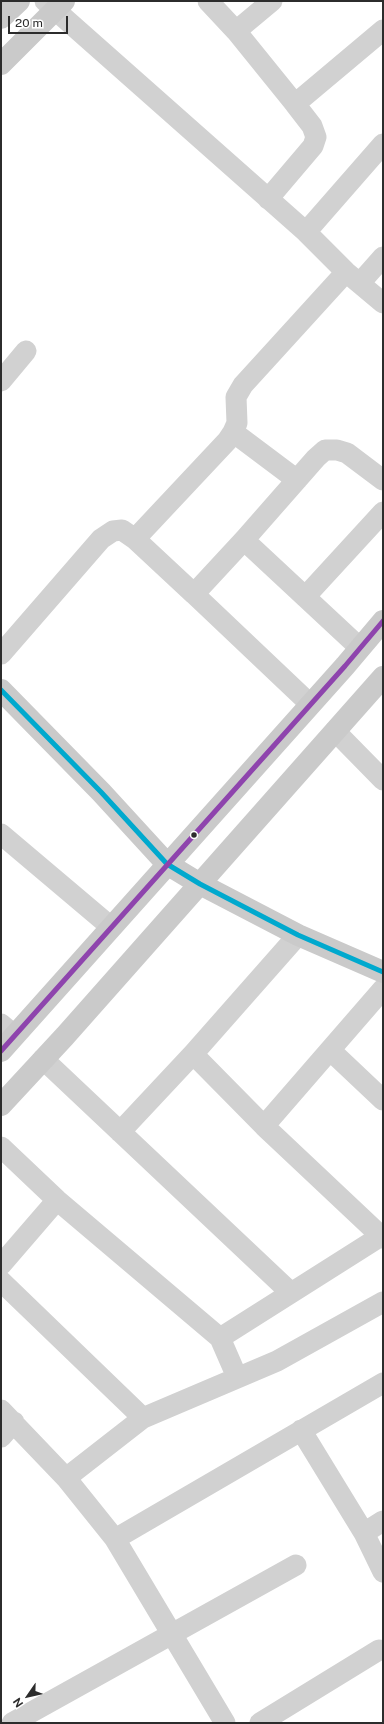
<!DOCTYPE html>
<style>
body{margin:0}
#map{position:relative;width:384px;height:1724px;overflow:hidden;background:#fff;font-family:"Public Sans",sans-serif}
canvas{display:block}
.frame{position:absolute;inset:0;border:2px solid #2c2c2c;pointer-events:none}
.north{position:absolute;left:8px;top:1676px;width:40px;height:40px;-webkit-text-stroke:3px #fff;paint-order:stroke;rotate:236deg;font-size:11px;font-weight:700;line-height:16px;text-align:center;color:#2c2c2c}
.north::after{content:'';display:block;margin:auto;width:14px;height:18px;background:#2c2c2c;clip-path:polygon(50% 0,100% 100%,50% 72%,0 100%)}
.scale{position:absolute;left:8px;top:16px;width:60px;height:18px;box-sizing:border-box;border:2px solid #2c2c2c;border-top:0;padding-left:5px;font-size:12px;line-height:14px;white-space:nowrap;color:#2c2c2c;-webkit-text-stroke:3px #fff;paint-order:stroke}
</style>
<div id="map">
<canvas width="384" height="1724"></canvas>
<div class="frame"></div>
<div class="north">N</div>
<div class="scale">20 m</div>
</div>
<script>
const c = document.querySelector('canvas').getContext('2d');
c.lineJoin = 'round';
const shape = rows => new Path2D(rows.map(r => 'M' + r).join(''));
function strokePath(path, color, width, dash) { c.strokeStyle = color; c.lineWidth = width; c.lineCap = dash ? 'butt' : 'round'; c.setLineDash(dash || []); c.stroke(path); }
strokePath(shape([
 [45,1,306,232,346,272,383,303],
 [208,1,236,31,295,104,383,30],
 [236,31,272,1],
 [268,199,313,146,316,137,312,126,295,104],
 [306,232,383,144],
 [360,283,383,257],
 [1,381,26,351],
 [233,432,297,480],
 [135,539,227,441,233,432,237,423,236,397,243,385,346,272],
 [244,540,360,648],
 [194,594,310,704],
 [305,597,383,512],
 [1,654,101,539,113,531,122,530,135,539,194,594,244,540,316,458,325,450,337,450,347,453,383,480],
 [335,731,383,780],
 [1,834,111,927],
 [298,935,193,1054,264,1126,383,1238],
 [1,1024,14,1035],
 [330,1050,383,1100],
 [43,1059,290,1292],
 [264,1126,383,989],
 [120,1132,193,1054],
 [1,1147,57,1200,220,1338,237,1377],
 [1,1265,57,1200],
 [1,1281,143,1418,66,1478],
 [220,1338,381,1236],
 [1,1410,66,1478,115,1539],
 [143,1418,277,1361,383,1302],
 [301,1430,364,1533,383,1572],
 [1,1437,14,1422],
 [364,1533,383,1521],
 [12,1723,296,1565],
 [225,1723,115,1539,383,1383],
 [260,1723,379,1650]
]), '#d1d1d1', 21);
strokePath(shape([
 [1,18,19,1],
 [1,64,64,1],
 [1,690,101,792,167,864,200,884,298,935,383,972],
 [1,1051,345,666,383,621],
 [1,1105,65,1036,383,677]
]), '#cacaca', 22);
strokePath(shape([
 [1,690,101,792,167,864,200,884,298,935,383,972]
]), '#00a9ce', 5);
strokePath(shape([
 [1,1051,345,666,383,621]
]), '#8e44ad', 5);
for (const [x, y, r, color] of [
 [194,835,3.5,"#2c2c2c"]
]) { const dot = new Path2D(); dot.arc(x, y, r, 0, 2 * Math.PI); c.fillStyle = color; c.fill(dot); strokePath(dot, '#fff', 1.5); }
</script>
